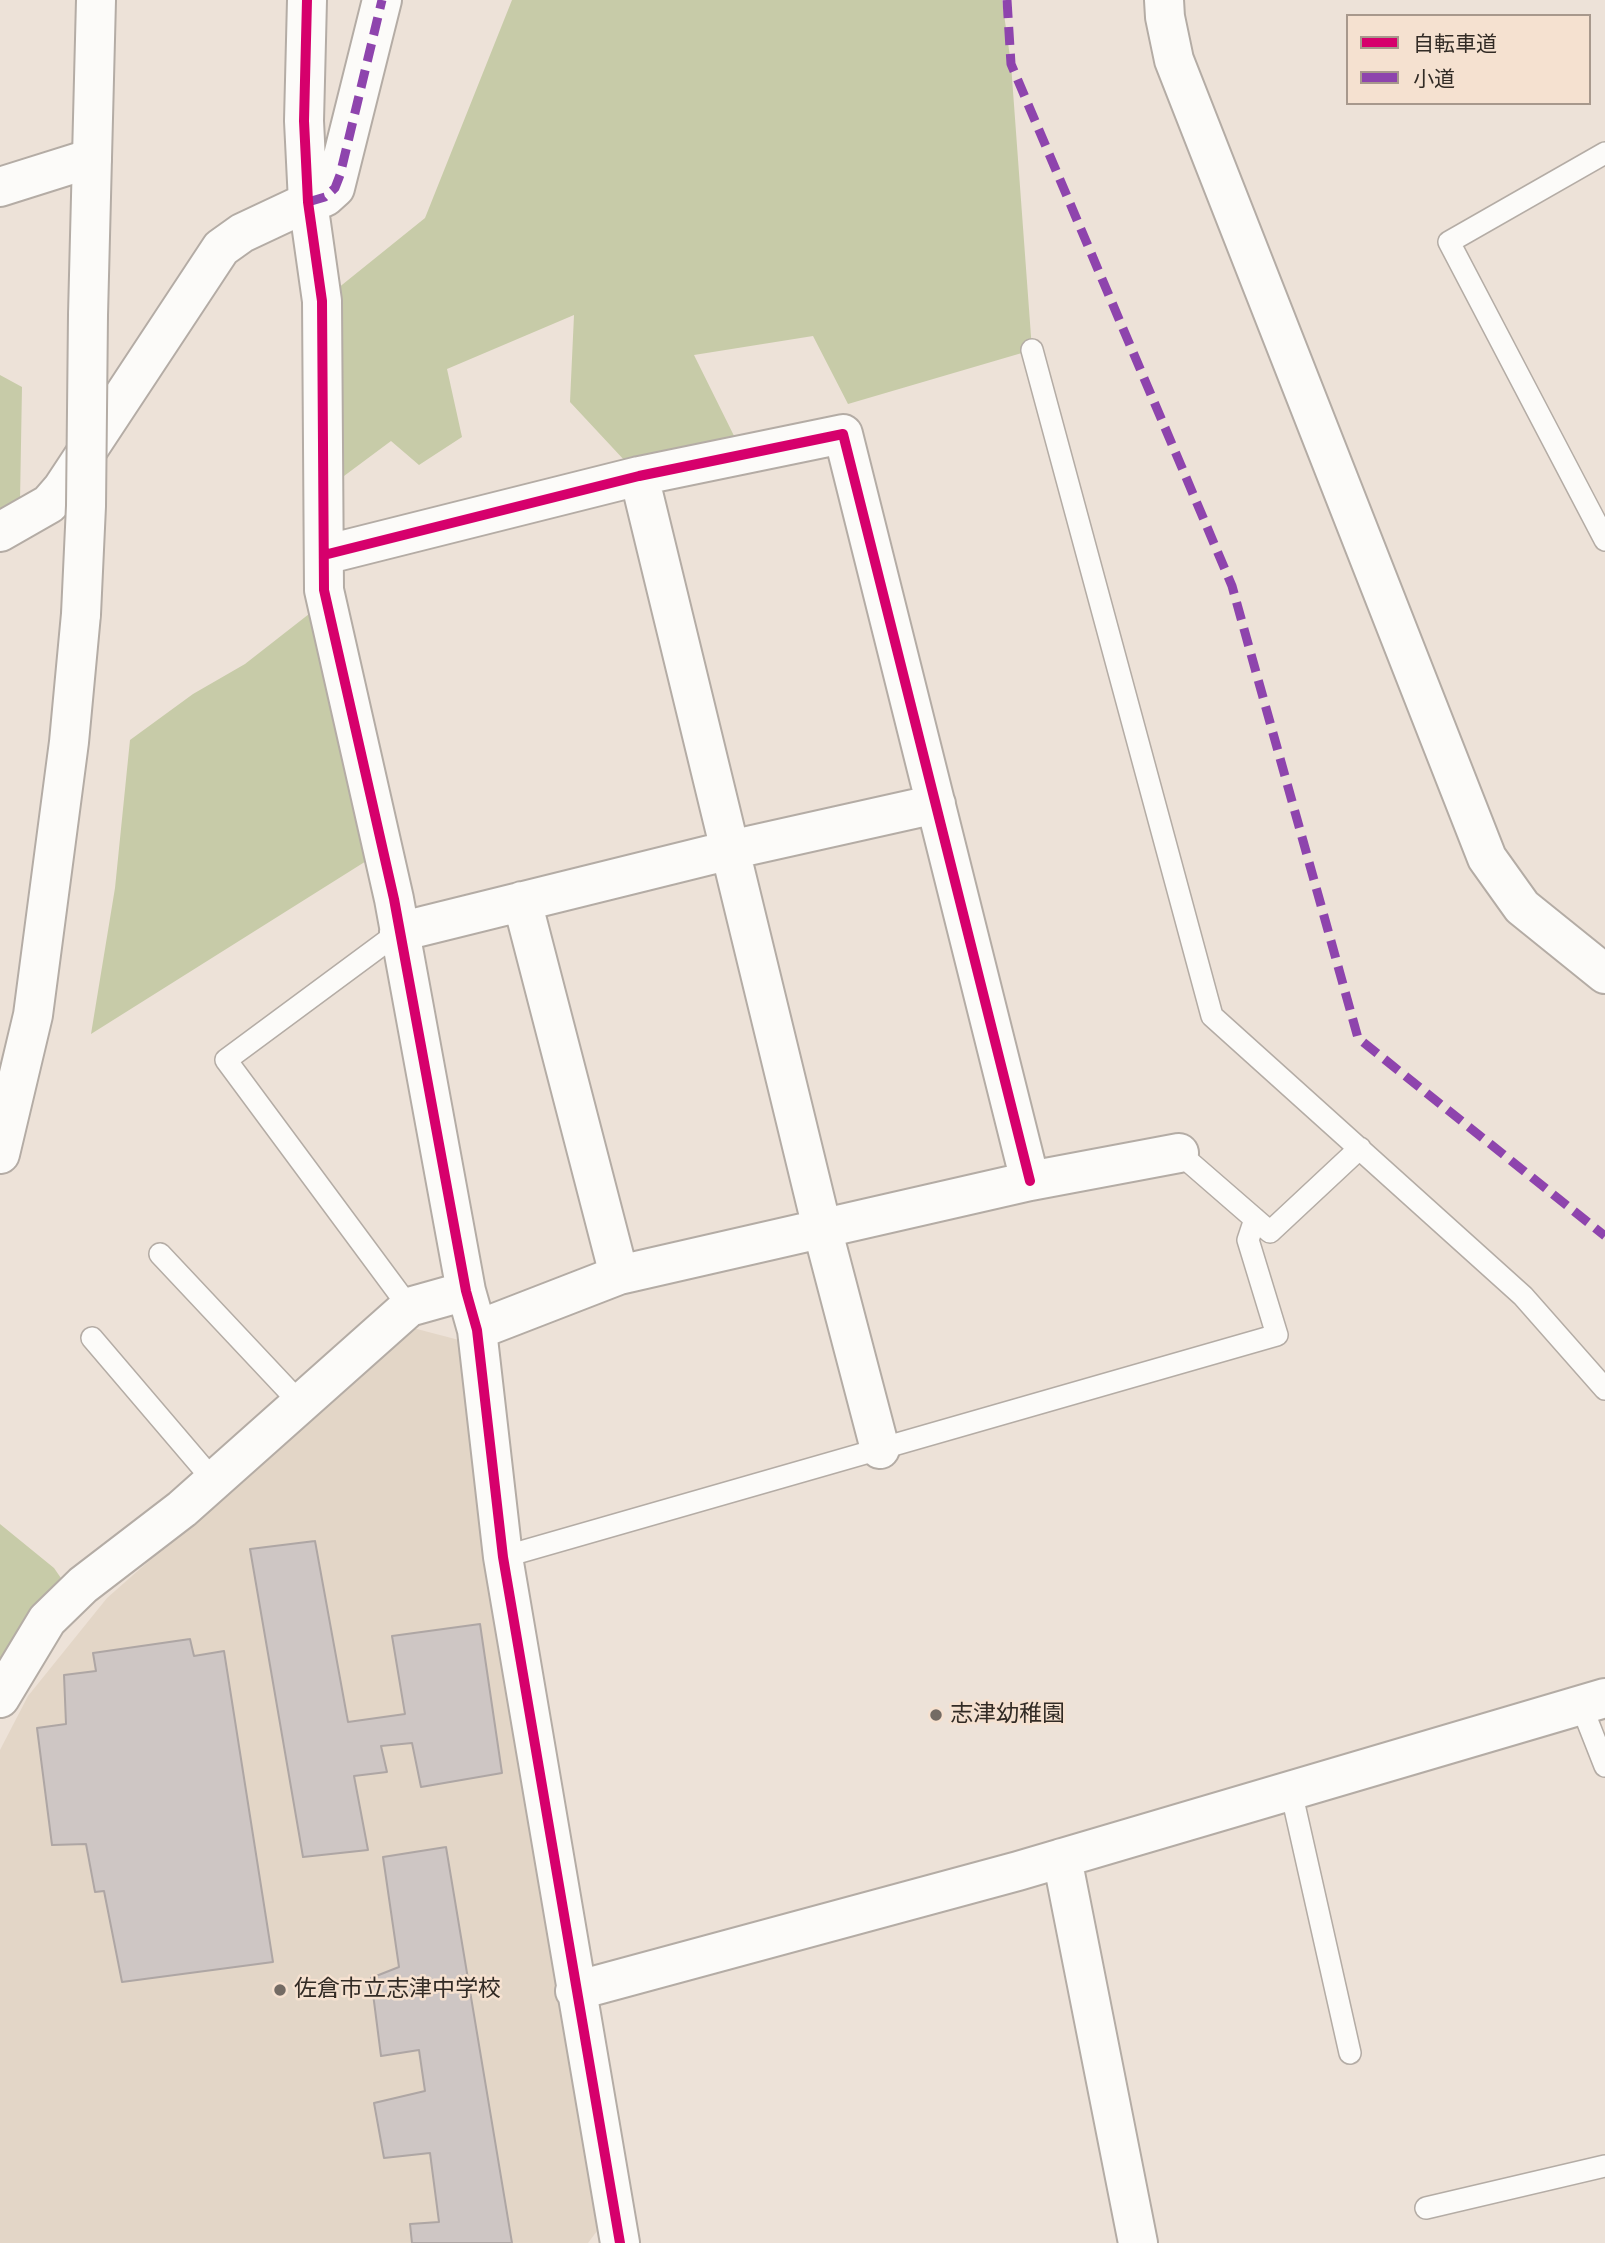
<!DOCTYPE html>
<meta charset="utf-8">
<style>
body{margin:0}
#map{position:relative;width:1605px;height:2243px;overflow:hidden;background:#ede2d8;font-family:"Archivo Narrow","Noto Sans JP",sans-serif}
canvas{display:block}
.legend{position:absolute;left:1346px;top:14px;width:245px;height:91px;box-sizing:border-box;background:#f5e1d0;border:2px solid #a7988c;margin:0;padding:9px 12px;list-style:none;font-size:21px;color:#322b25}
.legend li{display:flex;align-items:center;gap:14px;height:35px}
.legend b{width:35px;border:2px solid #a7988c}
</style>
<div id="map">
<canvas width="1605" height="2243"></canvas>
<ul class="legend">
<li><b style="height:9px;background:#d6006c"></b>自転車道</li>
<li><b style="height:9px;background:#8e44ad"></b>小道</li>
</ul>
</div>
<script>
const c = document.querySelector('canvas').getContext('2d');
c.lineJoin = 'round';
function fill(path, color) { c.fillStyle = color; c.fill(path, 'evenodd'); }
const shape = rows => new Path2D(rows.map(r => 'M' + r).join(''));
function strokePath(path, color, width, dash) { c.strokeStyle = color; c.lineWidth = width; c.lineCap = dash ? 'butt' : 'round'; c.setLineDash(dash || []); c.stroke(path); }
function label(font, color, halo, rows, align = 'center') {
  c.font = font + ' "Archivo Narrow","Noto Sans JP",sans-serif'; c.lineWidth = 5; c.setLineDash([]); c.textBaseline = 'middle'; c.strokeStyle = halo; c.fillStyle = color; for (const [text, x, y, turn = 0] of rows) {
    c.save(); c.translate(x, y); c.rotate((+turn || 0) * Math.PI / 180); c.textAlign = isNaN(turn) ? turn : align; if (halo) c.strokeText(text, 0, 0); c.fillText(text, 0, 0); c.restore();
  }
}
fill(shape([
 [413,1328,459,1340,597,2231,588,2243,0,2243,0,1750,28,1696,107,1598]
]), '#e3d6c7');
fill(shape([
 [512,0,1002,0,1011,64,1032,350,848,404,813,336,694,355,743,454,639,476,570,402,574,315,447,369,462,437,419,465,391,441,344,476,322,301,425,218],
 [0,375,22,387,20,501,0,512],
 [309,614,320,625,371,858,91,1034,115,888,130,740,193,694,245,664],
 [0,1524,54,1568,63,1581,0,1675]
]), '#c7cba8');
const building = shape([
 [315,1541,348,1722,405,1714,392,1636,480,1624,502,1773,421,1787,412,1743,381,1746,387,1772,354,1776,368,1850,303,1857,250,1549,315,1541],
 [190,1639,194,1656,224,1651,273,1962,122,1982,104,1891,95,1892,86,1844,52,1845,37,1728,66,1724,64,1675,96,1671,93,1653,190,1639],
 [446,1847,512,2243,412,2243,410,2224,439,2222,430,2153,384,2158,374,2103,425,2091,419,2050,381,2056,371,1978,399,1967,383,1857,446,1847]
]);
fill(building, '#cec6c4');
strokePath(building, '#aea6a4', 2);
const service = shape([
 [1605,153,1449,242,1605,540],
 [1032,350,1212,1016,1523,1296,1605,1389],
 [399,932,226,1060,409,1307],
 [1179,1153,1270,1232,1360,1148],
 [160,1254,301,1404],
 [92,1338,214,1481],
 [503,1557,1277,1335,1248,1240,1255,1219],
 [1581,1705,1605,1766],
 [1291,1791,1350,2053],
 [1426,2208,1605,2166]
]);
const minor = shape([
 [307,0,304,121,308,202,322,301,324,590,394,899,466,1291,477,1330,503,1557,620,2243],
 [1164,0,1165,17,1174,60,1487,858,1522,907,1605,974],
 [0,187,92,158],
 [639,476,822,1228,880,1449],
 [0,532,49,504,62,489,221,248,242,233,308,202,325,197,335,188,382,0],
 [324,555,639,476,843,434,1030,1181],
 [522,901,619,1275],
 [399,932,730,850,936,804],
 [477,1330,619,1275,1030,1181,1179,1153],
 [0,1698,47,1620,83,1585,182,1509,409,1307,466,1291],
 [1062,1858,1138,2243],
 [575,1991,1018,1871,1605,1698]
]);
const tertiary = shape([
 [88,315,96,0],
 [0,1154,33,1015,69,742,81,614]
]);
strokePath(service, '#b4aca5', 24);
strokePath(minor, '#b4aca5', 42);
strokePath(tertiary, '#b4aca5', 42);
strokePath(service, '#fcfbf9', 21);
strokePath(minor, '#fcfbf9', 38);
strokePath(tertiary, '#fcfbf9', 38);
const tertiaryBridge = shape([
 [81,614,86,506,88,315]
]);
strokePath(tertiaryBridge, '#b4aca5', 42, []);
strokePath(tertiaryBridge, '#fcfbf9', 38);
strokePath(shape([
 [1007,0,1011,64,1232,586,1358,1038,1605,1236],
 [308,202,325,197,335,188,340,175,382,0]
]), '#8e44ad', 9, [18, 9]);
strokePath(shape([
 [307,0,304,121,308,202,322,301,324,590,394,899,466,1291,477,1330,503,1557,620,2243],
 [324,555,639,476,843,434,1030,1181]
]), '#d6006c', 10);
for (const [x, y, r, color] of [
 [936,1715,7,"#736b64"],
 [280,1990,7,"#736b64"]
]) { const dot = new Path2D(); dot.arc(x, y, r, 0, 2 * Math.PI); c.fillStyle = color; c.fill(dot); strokePath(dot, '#f5e1d0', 2.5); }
label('23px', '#322b25', '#f5e1d0', [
 ["志津幼稚園",950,1715],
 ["佐倉市立志津中学校",294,1990]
], 'left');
</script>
